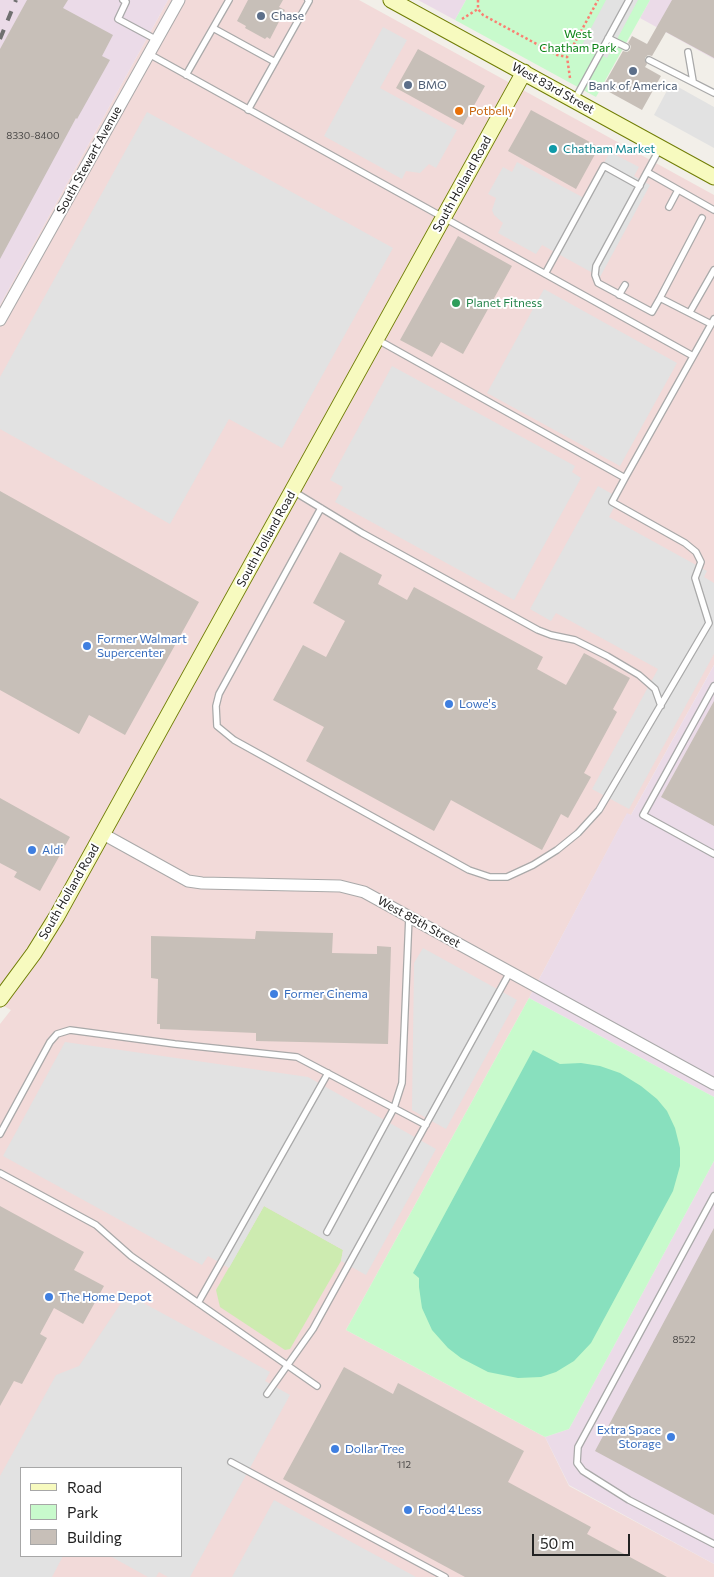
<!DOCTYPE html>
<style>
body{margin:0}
#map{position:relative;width:714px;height:1577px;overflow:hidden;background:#f2efe9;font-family:Commissioner,sans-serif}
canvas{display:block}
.legend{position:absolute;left:20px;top:1467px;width:162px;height:90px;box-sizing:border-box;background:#fff;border:1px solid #a7a7a7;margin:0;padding:6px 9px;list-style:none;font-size:15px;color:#222}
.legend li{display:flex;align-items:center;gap:10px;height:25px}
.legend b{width:25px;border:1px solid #a7a7a7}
.scale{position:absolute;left:532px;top:1534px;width:98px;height:22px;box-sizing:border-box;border:2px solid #222;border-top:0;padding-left:6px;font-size:15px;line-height:18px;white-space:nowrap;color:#222;-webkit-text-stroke:4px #fff;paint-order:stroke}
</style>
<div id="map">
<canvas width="714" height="1577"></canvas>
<ul class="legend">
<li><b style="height:6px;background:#f7fabf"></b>Road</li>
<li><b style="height:14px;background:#c8facc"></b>Park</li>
<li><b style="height:14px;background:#c7bfb8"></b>Building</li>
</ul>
<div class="scale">50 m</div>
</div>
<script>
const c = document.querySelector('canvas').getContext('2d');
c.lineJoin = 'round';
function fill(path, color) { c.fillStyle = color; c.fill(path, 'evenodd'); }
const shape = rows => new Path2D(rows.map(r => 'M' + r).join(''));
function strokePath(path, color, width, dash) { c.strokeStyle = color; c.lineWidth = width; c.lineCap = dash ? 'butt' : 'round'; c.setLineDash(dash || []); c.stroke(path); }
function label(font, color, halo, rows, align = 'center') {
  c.font = font + ' Commissioner,sans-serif'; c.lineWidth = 4; c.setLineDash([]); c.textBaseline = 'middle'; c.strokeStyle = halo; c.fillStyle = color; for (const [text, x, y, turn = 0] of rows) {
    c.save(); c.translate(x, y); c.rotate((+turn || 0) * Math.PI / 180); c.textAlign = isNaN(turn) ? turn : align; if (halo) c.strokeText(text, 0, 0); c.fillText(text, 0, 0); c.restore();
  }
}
fill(shape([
 [168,0,359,0,714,195,714,665,631,815,627,814,529,998,346,1330,545,1437,569,1486,714,1564,714,1577,0,1577,0,1024,11,1010,0,1004,0,305],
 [21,1468,181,1468,181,1556,21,1556]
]), '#f2dad9');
fill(shape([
 [0,0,168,0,0,305],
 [418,0,466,0,455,20],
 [650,0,714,0,714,59,640,18],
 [714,665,714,1097,529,998,627,813,631,815],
 [714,1161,714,1564,569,1485,545,1437,569,1429]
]), '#ebdbe8');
fill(shape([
 [264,1206,343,1250,341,1261,290,1349,285,1350,220,1307,216,1290]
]), '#cdebb0');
fill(shape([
 [466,0,650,0,596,97,455,20],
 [529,998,714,1097,714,1161,569,1429,545,1437,346,1330]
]), '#c8facc');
fill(shape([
 [533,1050,560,1064,581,1063,600,1066,620,1073,641,1086,657,1099,667,1111,675,1128,680,1148,680,1166,673,1191,591,1343,574,1361,556,1372,541,1377,518,1378,488,1372,461,1358,448,1348,432,1330,422,1308,419,1287,419,1278,413,1273]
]), '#88e0be');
fill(shape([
 [606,0,638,0,607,58,582,45],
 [383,27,407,40,380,88,457,130,436,168,429,164,420,173,406,171,402,179,324,136],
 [671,83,714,107,714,148,654,115],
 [147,112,393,248,282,448,229,419,170,524,0,429,0,377],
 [610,152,639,167,634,176,650,185,600,277,542,245,536,254,498,233,503,223,494,215,492,210,496,198,488,194,503,167,512,172,517,162,584,198],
 [544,289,677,363,620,466,487,393],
 [392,366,575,466,572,472,581,478,514,600,335,502,343,487,330,480],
 [598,486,619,498,609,517,707,571,704,577,714,583,714,654,629,809,592,789,658,669,556,613,551,621,530,609],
 [423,948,517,1000,446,1129,412,1110,414,963],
 [65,1042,308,1077,436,1149,366,1275,341,1261,343,1250,264,1206,229,1268,208,1256,202,1265,3,1156],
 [127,1294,270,1372,265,1381,290,1395,190,1577,168,1577,159,1572,156,1577,148,1577,110,1556,181,1556,181,1468,21,1468,21,1556,63,1556,52,1577,0,1577,0,1476,56,1375,79,1366],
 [274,1500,416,1577,232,1577]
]), '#e2e2e2');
fill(shape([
 [27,0,68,0,63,8,113,35,102,56,110,60,77,119,76,118,0,259,0,49],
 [248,0,283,0,279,7,285,10,270,39,267,37,265,39,245,28,246,26,237,21],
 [672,0,714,0,714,58,666,32,652,56,648,55,645,58,647,64,645,67,661,76,642,110,602,88,623,51,627,52,630,50,631,46,628,43,632,36,647,44],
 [418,49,485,86,463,125,396,88],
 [531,110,599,147,576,189,508,151],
 [458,236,512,266,463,354,441,342,432,357,400,340],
 [0,491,199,602,125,735,89,715,79,734,0,690],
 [340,552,382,575,378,584,407,600,414,587,543,657,537,669,566,685,584,653,630,678,613,709,617,712,584,773,591,777,568,818,561,814,542,850,451,800,434,831,306,761,324,727,273,700,303,645,326,657,345,621,313,603],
 [714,701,714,826,661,797],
 [0,798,70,837,40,891,14,877,17,872,0,863],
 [256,931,333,933,332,953,377,954,377,946,391,947,388,1044,256,1041,256,1033,160,1029,160,1024,157,1024,158,979,151,978,151,936,255,939],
 [0,1206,84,1252,74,1270,104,1286,83,1324,54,1308,40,1334,47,1338,22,1384,14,1381,0,1406],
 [714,1228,714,1515,595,1451],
 [344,1367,393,1394,398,1383,524,1451,508,1482,591,1527,587,1534,667,1577,465,1577,283,1479]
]), '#c7bfb8');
const lane = shape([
 [123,0,126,2,118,19,157,40],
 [213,28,275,62],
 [608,38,626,47],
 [688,52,693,81],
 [149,54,693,356],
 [649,60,714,93],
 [186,75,229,0],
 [575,99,629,0],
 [248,110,309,1,308,0],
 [660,148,596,266,595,275,598,283,652,312,660,298,711,324],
 [647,172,714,210],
 [669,207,678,190],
 [545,274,604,166,640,186],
 [619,295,625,285],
 [660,298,702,218],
 [690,312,714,270],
 [625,478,714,319],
 [293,491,362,533,538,630,551,635,575,640,607,656,639,675,655,689,661,706],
 [321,508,219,694,216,706,217,726,234,740,469,870,490,877,507,877,533,865,557,850,578,833,599,810,709,623,695,578,701,562,696,552,685,543,612,502,625,478,378,340],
 [714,686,643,815,714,854],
 [0,1134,50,1042,57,1034,70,1030,175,1044,297,1057,426,1125],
 [0,1173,96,1225,131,1256,317,1386],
 [714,1196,578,1447,577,1463,583,1471,629,1500,714,1544],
 [327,1232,394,1108,402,1083,409,916],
 [198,1303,328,1073],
 [267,1394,313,1329,510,972],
 [231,1462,445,1577]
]);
const street = shape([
 [0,320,179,0],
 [103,834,188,881,202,883,340,886,364,892,714,1084]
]);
const secondary = shape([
 [391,0,714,177],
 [0,999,34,953,57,916,524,72]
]);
strokePath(lane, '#a9a9a9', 8);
strokePath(street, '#a9a9a9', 13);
strokePath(secondary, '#707d05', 17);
strokePath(shape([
 [478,0,478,9,483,15,557,55,567,57],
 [462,19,478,9],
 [570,78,567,57,598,0]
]), '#fa8072', 2.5, [2.5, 2.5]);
strokePath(lane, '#fff', 5.5);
strokePath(street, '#fff', 11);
strokePath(secondary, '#f7fabf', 15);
strokePath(shape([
 [0,39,16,0]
]), '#707070', 4, [10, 10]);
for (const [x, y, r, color] of [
 [261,16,5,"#5c6f8a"],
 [633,71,5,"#5c6f8a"],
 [408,85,5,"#5c6f8a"],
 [459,111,5,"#e8710a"],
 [553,149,5,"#0f9aa8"],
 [456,303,5,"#2e9e5b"],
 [87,646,5,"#3f7fe0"],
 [449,704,5,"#3f7fe0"],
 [32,850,5,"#3f7fe0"],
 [274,994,5,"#3f7fe0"],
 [49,1297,5,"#3f7fe0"],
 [671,1437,5,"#3f7fe0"],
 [335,1449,5,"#3f7fe0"],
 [408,1510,5,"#3f7fe0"]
]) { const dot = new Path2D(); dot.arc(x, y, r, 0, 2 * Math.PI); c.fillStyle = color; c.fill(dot); strokePath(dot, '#fff', 2); }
label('10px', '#4b4948', null, [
 ["8330-8400",33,136],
 ["8522",684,1340],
 ["112",404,1465]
]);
label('12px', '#4e5e75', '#fff', [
 ["Chase",271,16],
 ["BMO",418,85],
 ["Bank of America",633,86,"center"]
], 'left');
label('12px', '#0c8416', '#fff', [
 ["West",578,34],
 ["Chatham Park",578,48]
]);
label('12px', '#222', '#fff', [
 ["West 83rd Street",553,88,29],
 ["South Stewart Avenue",89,160,-61],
 ["South Holland Road",462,184,-61],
 ["South Holland Road",266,539,-61],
 ["South Holland Road",69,892,-60],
 ["West 85th Street",419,922,29]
]);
label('12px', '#c56008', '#fff', [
 ["Potbelly",469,111]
], 'left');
label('12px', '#0d838f', '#fff', [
 ["Chatham Market",563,149]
], 'left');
label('12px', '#27864d', '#fff', [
 ["Planet Fitness",466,303]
], 'left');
label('12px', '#366cbe', '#fff', [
 ["Former Walmart",97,639],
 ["Supercenter",97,653],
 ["Lowe's",459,704],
 ["Aldi",42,850],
 ["Former Cinema",284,994],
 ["The Home Depot",59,1297],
 ["Extra Space",661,1430,"right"],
 ["Storage",661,1444,"right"],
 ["Dollar Tree",345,1449],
 ["Food 4 Less",418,1510]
], 'left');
</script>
